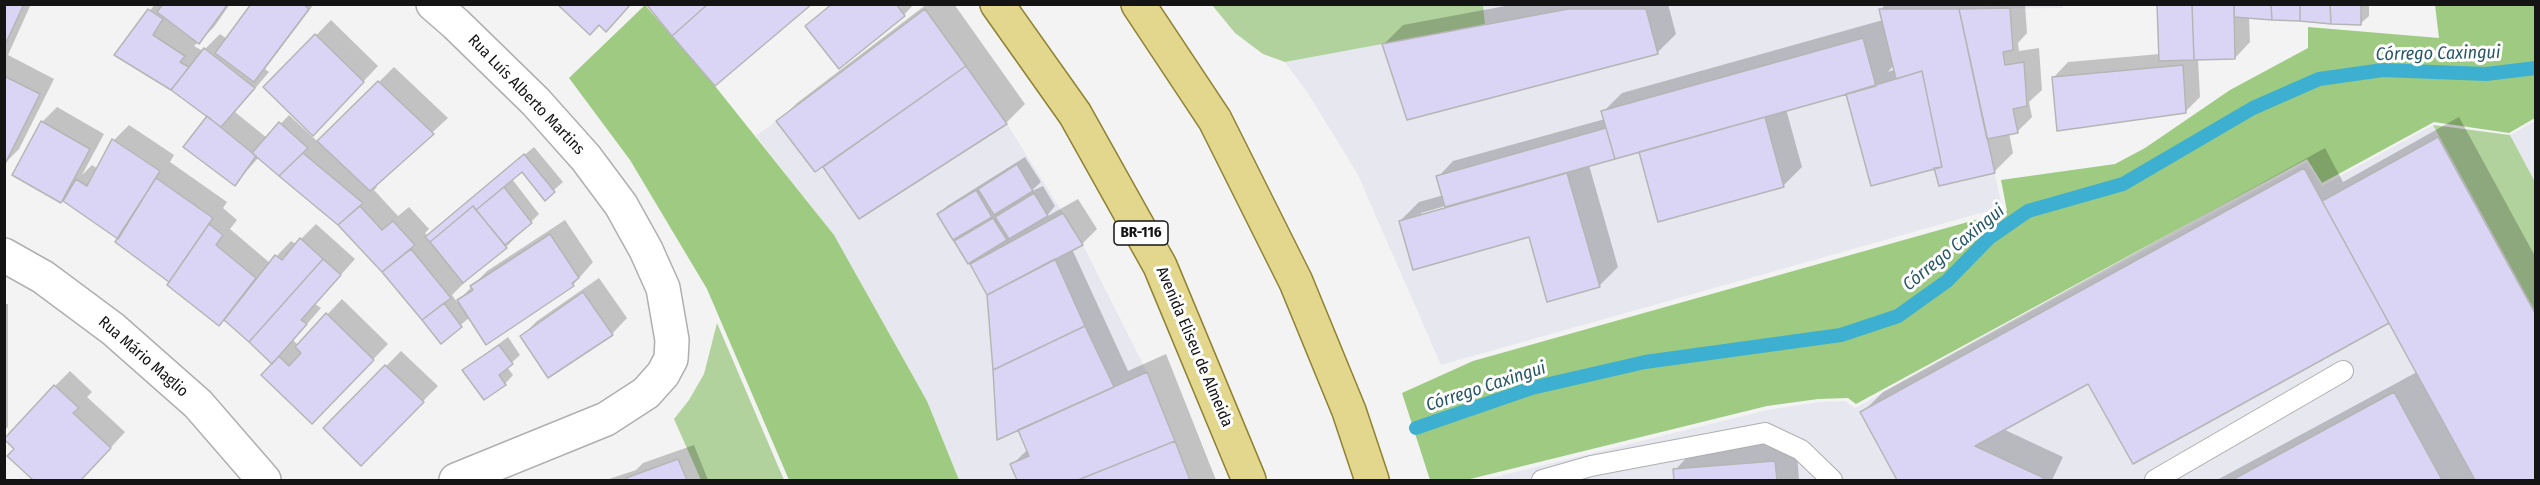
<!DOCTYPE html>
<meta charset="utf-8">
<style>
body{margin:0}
#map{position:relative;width:2540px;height:485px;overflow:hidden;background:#f3f3f4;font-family:"Fira Sans Condensed",sans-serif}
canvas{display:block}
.frame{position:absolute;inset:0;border:6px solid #141415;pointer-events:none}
</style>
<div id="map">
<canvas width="2540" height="485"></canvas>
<div class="frame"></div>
</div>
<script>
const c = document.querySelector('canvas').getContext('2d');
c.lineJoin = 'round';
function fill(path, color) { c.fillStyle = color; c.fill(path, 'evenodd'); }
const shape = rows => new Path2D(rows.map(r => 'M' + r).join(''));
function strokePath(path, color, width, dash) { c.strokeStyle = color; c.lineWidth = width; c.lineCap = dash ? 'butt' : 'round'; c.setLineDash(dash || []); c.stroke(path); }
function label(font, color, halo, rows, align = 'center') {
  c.font = font + ' "Fira Sans Condensed",sans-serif'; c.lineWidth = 6; c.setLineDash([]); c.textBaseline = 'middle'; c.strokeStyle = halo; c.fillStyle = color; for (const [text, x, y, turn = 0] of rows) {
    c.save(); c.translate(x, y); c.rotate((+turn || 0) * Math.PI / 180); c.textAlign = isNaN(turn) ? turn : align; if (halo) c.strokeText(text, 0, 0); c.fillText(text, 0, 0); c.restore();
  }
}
fill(shape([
 [1483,5,2063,5,2063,8,1959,9,2002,207,1441,365,1357,173,1307,92,1285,62,1484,25],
 [925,9,1007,124,1083,245,1147,372,1190,480,959,480,927,401,834,235,756,136],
 [2535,121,2535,182,2510,135],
 [2433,125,2535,311,2535,480,1483,480,1767,410,1819,402,1845,401,1855,408,2307,162,2322,186]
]), '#e7e7ef');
fill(shape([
 [1212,5,1483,5,1485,25,1285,62,1263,54,1235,33],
 [2433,125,2510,135,2535,182,2535,311],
 [717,323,784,480,701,480,674,419,689,400,704,374]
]), '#b1d29d');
fill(shape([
 [645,5,715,86,834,235,927,401,959,480,789,480,707,289,630,160,569,78],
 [2435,5,2535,5,2535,118,2509,133,2434,122,2322,183,2307,159,1856,404,1848,398,1818,399,1767,406,1466,480,1430,480,1402,393,1473,361,2007,211,2001,180,2115,164,2145,148,2230,90,2308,48,2308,27,2439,38]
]), '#9ecb81');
fill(shape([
 [4,4,31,4,8,55,54,79,19,149,4,164],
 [155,4,230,4,214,27,194,46,203,51,220,34,227,39,253,4,314,4,265,69,269,72,235,112,267,138,289,115,317,141,321,140,394,67,448,118,375,185,377,187,374,190,398,216,409,207,429,229,425,233,428,236,534,147,563,182,545,198,522,170,512,179,539,214,506,247,464,280,465,282,452,295,457,302,487,271,565,220,593,262,573,285,470,317,441,342,383,271,339,224,259,157,235,184,209,116,172,88,117,55],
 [831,4,914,4,904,15,807,26],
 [927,4,954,4,1025,104,1006,123,860,217,823,165,778,122,797,103],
 [1516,4,1668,4,1676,34,1657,53,1384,44,1403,25],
 [1886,4,2025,4,2027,33,2018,43,2019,51,2039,48,2042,90,2029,102,2032,117,2017,132,2009,133,2013,153,1994,172,1936,167,1847,92,1786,109,1802,167,1783,186,1640,150,1589,165,1618,267,1599,286,1530,235,1400,221,1419,202,1444,195,1438,177,1453,161,1605,119,1603,112,1622,93,1883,20,1881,9],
 [1894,65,1896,69,1888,72],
 [1452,204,1453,207,1421,216,1421,213],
 [2158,4,2369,4,2369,16,2360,24,2249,17,2250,42,2235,58,2198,59,2200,97,2185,112,2053,78,2068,62,2160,54],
 [331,20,378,66,328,119,266,87],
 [57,107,104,134,82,175,92,165,98,169,114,140,129,125,174,155,170,162,227,202,223,208,237,220,230,229,270,263,291,241,296,244,316,224,355,259,315,304,321,308,293,340,298,345,342,299,388,344,327,407,225,318,118,241,120,238,68,194,60,201,42,122],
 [2459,117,2536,258,2536,480,2217,480,2417,372,2389,321,2089,382,2003,429,2063,457,2052,480,1899,480,1862,413,1883,392,2325,148,2343,182],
 [1025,157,1041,182,1030,192,1043,186,1055,206,1046,217,1078,199,1097,229,1082,244,1072,249,1128,371,1166,354,1216,480,1019,480,1012,465,1028,449,1019,428,989,295,972,264,979,257,956,242,965,233,939,214,947,206],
 [599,278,627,318,612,334,522,336,537,321],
 [4,304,8,304,8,427,4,431],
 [508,337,520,355,507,367,513,375,505,384,464,370],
 [401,351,438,386,361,464,325,428],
 [70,371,92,392,87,397,125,432,81,480,36,480,9,456,16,449,55,386],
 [1796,441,1799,480,1676,480,1675,470,1695,449],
 [694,445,708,480,606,480,636,470,643,463]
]), '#0003');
strokePath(shape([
 [1416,428,1532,388,1645,362,1841,335,1898,316,1947,281,1989,238,2028,211,2123,184,2253,108,2319,79,2383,70,2486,74,2536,68]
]), '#3db0d1', 14);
const building = shape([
 [4,4,24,4,4,47,4,4],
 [163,4,228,4,199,44,157,12,163,4],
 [251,4,303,4,309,9,254,82,215,53,251,4],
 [557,4,631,4,606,32,599,25,590,35,557,4],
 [646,4,708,4,672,36,646,4],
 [708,4,812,4,715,86,672,36,708,4],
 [832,4,896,4,905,16,839,69,805,26,832,4],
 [2157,4,2192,4,2194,60,2159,61,2157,4],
 [2192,4,2234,4,2235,59,2194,60,2192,4],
 [2234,4,2271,4,2272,20,2234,17,2234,4],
 [2271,4,2300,4,2300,21,2272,20,2271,4],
 [2300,4,2330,4,2331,24,2300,21,2300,4],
 [2330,4,2361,4,2361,25,2331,24,2330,4],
 [2010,8,2013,50,2003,52,2005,65,2024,62,2027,106,2013,109,2018,133,1987,139,1959,9,2010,8],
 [148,9,163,19,153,35,185,56,180,62,189,67,171,90,114,55,148,9],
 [925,9,966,66,815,172,776,121,925,9],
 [1568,9,1646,9,1658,54,1407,120,1382,44,1568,9],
 [1879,9,1959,9,1995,173,1939,186,1934,168,1942,167,1922,71,1896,79,1879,9],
 [315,34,364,82,313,136,263,87,315,34],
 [1863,38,1876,86,1615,159,1601,111,1863,38],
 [204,48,255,88,221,127,171,90,204,48],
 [2183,65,2186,113,2057,131,2052,77,2183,65],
 [966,66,1007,124,859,219,823,167,966,66],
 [1922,71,1942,167,1871,186,1846,94,1922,71],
 [4,76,40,94,4,166,4,76],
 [378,81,434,134,370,191,317,141,378,81],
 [207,116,256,156,235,186,183,147,207,116],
 [1765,117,1784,187,1658,222,1639,152,1765,117],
 [41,121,90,149,61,203,12,175,41,121],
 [279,122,308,148,279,176,252,153,279,122],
 [1606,128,1615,159,1445,207,1436,176,1606,128],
 [2438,137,2536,315,2536,480,2475,480,2322,201,2438,137],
 [112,139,160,171,118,239,63,201,76,179,87,186,112,139],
 [303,153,363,203,338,225,279,176,303,153],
 [524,154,555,192,545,201,522,172,476,210,473,206,430,242,425,237,524,154],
 [1017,164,1033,191,994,215,978,189,1017,164],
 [2304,168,2389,323,2133,464,2088,384,1975,446,2044,478,2042,480,1897,480,1860,412,2304,168],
 [1567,173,1600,287,1547,302,1529,237,1413,270,1399,221,1567,173],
 [156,178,213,218,169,282,115,242,156,178],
 [504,187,532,223,505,245,476,210,504,187],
 [976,190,992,217,953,240,937,214,976,190],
 [1034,193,1048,216,1009,239,995,217,1034,193],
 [360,206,382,230,393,221,415,245,382,272,338,225,360,206],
 [473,206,507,248,463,283,430,242,473,206],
 [1063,213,1083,245,987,295,970,264,1063,213],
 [993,218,1007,240,968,264,954,241,993,218],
 [209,224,223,235,216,245,256,278,219,326,167,285,209,224],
 [550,234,579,278,572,283,574,286,486,345,457,300,473,290,470,286,550,234],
 [300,238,323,259,249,342,224,320,275,255,282,260,300,238],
 [411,249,451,298,422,320,382,272,411,249],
 [323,259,341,275,301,320,307,324,272,364,249,342,323,259],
 [1055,259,1085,326,993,370,987,295,1055,259],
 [583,292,613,335,548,378,520,336,583,292],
 [444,303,462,327,441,344,422,320,444,303],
 [326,313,374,360,312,424,261,375,279,356,289,366,301,353,295,347,326,313],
 [1085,326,1114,387,997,440,993,370,1085,326],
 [499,345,513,364,499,375,506,385,484,400,462,370,499,345],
 [385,365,424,402,361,466,323,428,385,365],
 [1147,372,1175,441,1078,480,1017,480,1010,464,1029,456,1018,430,1147,372],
 [54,385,79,408,73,413,111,448,81,480,33,480,7,456,14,449,4,439,54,385],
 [2394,392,2442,480,2232,480,2394,392],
 [1175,441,1190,480,1078,480,1175,441],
 [678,459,687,480,628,480,626,478,678,459],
 [1775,461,1777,480,1674,480,1673,469,1775,461]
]);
fill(building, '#dbd5f5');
strokePath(building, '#b5b5b6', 1.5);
const lane = shape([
 [1542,480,1591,466,1765,433,1801,450,1832,480],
 [2155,480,2343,371]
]);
const street = shape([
 [433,4,456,24,536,102,586,158,621,205,646,250,663,288,672,340,671,359,663,374,646,393,606,419,456,480],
 [4,255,43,277,113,329,198,404,264,480]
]);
const primary = shape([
 [997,4,1075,114,1160,266,1249,480],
 [1138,4,1215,120,1296,282,1349,411,1372,480]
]);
strokePath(lane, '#afafb0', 22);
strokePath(street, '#afafb0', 36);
strokePath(primary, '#8e8132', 36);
strokePath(lane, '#fff', 20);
strokePath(street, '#fff', 33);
strokePath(primary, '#e3d78d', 33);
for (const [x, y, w] of [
 [1141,233,54]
]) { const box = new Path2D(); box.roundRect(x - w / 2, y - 12, w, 24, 4.5); c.fillStyle = '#fff'; c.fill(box); strokePath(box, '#141415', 1.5); }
label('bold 15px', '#141415', null, [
 ["BR-116",1141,233]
]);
label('16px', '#141415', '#fff', [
 ["Rua Luís Alberto Martins",526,95,46],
 ["Avenida Eliseu de Almeida",1194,347,67],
 ["Rua Mário Maglio",143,357,41]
]);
label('italic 18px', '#285766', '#fff', [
 ["Córrego Caxingui",2438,54,-1],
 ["Córrego Caxingui",1954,248,-39],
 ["Córrego Caxingui",1486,387,-18]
]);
</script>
